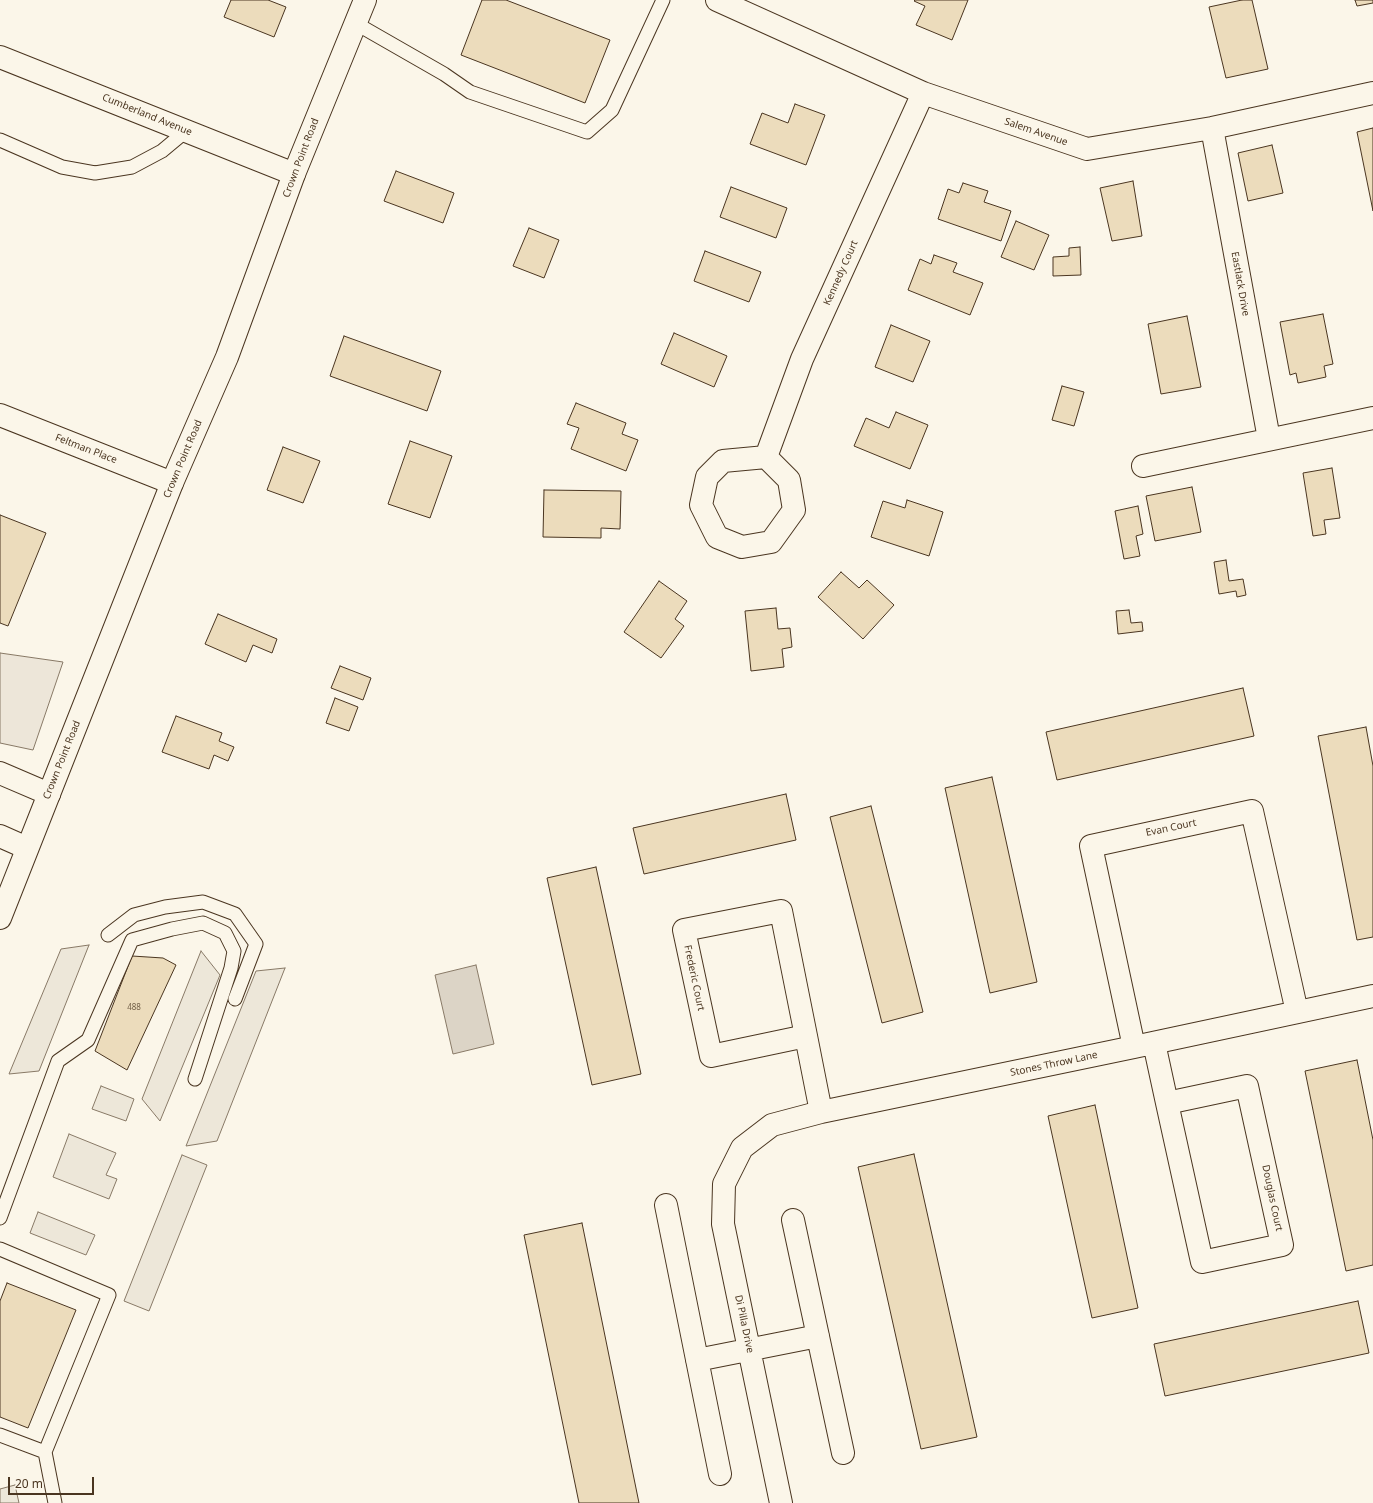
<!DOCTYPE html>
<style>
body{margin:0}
#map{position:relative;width:1373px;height:1503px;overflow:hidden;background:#fbf6e9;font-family:"Noto Sans",sans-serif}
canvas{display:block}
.scale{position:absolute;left:8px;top:1477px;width:86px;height:18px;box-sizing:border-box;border:2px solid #4a3520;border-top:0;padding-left:5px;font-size:12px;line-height:14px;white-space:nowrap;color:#4a3520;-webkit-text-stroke:3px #fbf6e9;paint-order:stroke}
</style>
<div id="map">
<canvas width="1373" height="1503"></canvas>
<div class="scale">20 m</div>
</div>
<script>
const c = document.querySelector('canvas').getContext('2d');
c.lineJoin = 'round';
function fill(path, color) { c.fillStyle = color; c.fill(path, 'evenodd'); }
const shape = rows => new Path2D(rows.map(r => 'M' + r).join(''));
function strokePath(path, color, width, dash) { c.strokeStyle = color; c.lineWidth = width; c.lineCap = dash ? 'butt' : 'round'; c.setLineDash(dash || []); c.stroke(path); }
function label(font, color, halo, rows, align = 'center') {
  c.font = font + ' "Noto Sans",sans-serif'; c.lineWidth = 3; c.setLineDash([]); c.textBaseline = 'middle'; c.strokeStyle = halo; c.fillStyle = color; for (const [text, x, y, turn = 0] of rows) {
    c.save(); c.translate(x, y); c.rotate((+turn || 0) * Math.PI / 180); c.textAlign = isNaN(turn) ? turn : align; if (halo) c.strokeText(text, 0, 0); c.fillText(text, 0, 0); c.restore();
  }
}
const green = shape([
 [0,653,63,662,33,750,0,743,0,653]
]);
fill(green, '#ede6d9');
strokePath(green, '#887966', 1);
const parking = shape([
 [89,945,39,1071,9,1074,61,949,89,945],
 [201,951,220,975,160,1121,142,1099,201,951],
 [285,968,217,1141,186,1146,256,971,285,968],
 [101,1086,134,1099,126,1121,92,1109,101,1086],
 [69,1134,116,1153,106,1175,117,1179,109,1199,53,1177,69,1134],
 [182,1155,207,1165,149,1311,124,1301,182,1155],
 [38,1212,95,1235,86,1255,30,1233,38,1212],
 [15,1485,19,1503,0,1503,0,1489,15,1485]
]);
fill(parking, '#ede7d9');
strokePath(parking, '#887966', 1);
const water = shape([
 [476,965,494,1044,453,1054,435,975,476,965]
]);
fill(water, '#dcd4c6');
strokePath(water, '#887966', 1);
const building = shape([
 [231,0,268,0,286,7,274,37,224,17,231,0],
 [482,0,506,0,610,40,585,103,461,55,482,0],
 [915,0,968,0,952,40,916,25,925,6,914,1,915,0],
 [1242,0,1252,0,1268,69,1226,78,1209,7,1242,0],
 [1355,0,1373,0,1373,3,1357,6,1355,0],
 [795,104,825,115,806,165,750,144,762,113,788,123,795,104],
 [1373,128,1373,211,1357,132,1373,128],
 [1272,145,1283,193,1248,201,1238,153,1272,145],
 [396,171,454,193,443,223,384,201,396,171],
 [1133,181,1142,236,1112,241,1100,188,1133,181],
 [963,183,988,191,984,202,1011,211,1001,241,938,219,948,189,959,193,963,183],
 [731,187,787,208,776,238,720,217,731,187],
 [1016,221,1049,235,1034,270,1001,257,1016,221],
 [529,228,559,240,544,278,513,266,529,228],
 [1080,247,1081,275,1053,276,1053,257,1069,256,1069,248,1080,247],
 [705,251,761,272,749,302,694,281,705,251],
 [934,255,957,263,953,272,983,283,970,315,908,290,920,259,931,264,934,255],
 [1323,314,1333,364,1324,366,1326,377,1298,383,1296,373,1290,375,1280,322,1323,314],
 [1187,316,1201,387,1161,394,1148,324,1187,316],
 [891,325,930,341,913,382,875,367,891,325],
 [674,333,727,356,714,387,661,364,674,333],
 [344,336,441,371,427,411,330,376,344,336],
 [1062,386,1084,392,1074,426,1052,420,1062,386],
 [576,403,626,423,622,434,638,440,626,471,571,449,579,428,567,424,576,403],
 [896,412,928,425,910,469,854,446,866,418,889,428,896,412],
 [410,441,452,456,430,518,388,504,410,441],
 [283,447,320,461,303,503,267,490,283,447],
 [1332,468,1340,518,1324,520,1326,534,1313,536,1303,473,1332,468],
 [1192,487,1201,532,1155,541,1146,496,1192,487],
 [544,490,621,491,620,529,601,528,601,538,543,537,544,490],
 [907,500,943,512,929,556,871,537,883,501,905,508,907,500],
 [1138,506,1143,534,1136,536,1140,556,1124,559,1115,511,1138,506],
 [0,515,46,533,8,626,0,623,0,515],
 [1226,560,1229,581,1243,579,1246,595,1237,597,1236,591,1219,594,1214,562,1226,560],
 [841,572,859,588,867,580,894,605,863,639,818,597,841,572],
 [659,581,687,601,675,619,684,626,661,658,624,632,659,581],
 [776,608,778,629,790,628,792,647,782,649,784,667,751,671,745,611,776,608],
 [1129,610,1131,623,1142,622,1143,631,1118,634,1116,611,1129,610],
 [218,614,277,639,272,653,253,645,246,662,205,644,218,614],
 [340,666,371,678,363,700,331,688,340,666],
 [1243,688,1254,736,1057,780,1046,732,1243,688],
 [335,698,358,707,349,731,326,723,335,698],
 [176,716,222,733,219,741,234,747,228,761,214,755,209,769,162,752,176,716],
 [1366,727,1373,766,1373,937,1357,940,1318,736,1366,727],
 [992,777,1037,982,990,993,945,788,992,777],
 [786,794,796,840,644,874,633,828,786,794],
 [871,806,923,1012,882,1023,830,817,871,806],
 [596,867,641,1074,592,1085,547,878,596,867],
 [132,956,163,958,176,965,127,1070,95,1051,132,956],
 [1357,1060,1373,1140,1373,1265,1346,1271,1305,1071,1357,1060],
 [1095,1105,1138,1308,1092,1318,1048,1116,1095,1105],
 [914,1154,977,1437,921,1449,858,1167,914,1154],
 [582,1223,639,1503,579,1503,524,1235,582,1223],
 [7,1283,76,1310,28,1428,0,1417,0,1301,7,1283],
 [1358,1301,1369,1353,1165,1396,1154,1344,1358,1301]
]);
fill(building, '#ecdcbc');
strokePath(building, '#4a3520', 1);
const service = shape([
 [355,23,444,74,470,92,587,132,612,110,663,0],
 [0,140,62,167,95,173,132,167,162,151,186,131],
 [108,935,134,915,165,907,203,902,235,914,256,944,235,999],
 [0,1218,58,1061,88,1040,132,940,172,929,203,923,225,933,234,951,231,968,195,1079],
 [0,1249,109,1295,45,1452,55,1503],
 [0,1435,45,1452]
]);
const minor = shape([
 [717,0,923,93,1087,149,1212,128,1373,93],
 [0,57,294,174],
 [1212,128,1269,439],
 [0,415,172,483],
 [766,457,802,359,923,93],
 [766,457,789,480,794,510,771,542,742,547,717,537,701,505,707,477,723,461,766,457],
 [1143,466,1373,418],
 [781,911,806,1036,711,1056,684,930,781,911],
 [806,1036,821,1112],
 [1154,1043,1167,1103,1202,1262,1282,1245,1247,1086,1167,1103],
 [1134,1047,1091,846,1252,811,1297,1012],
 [666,1205,720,1474],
 [793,1220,843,1453],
 [697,1360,818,1336],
 [781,1503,723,1224,724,1184,742,1148,772,1125,821,1112,1134,1047,1373,996]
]);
const secondary = shape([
 [49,794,172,483,227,357,294,174,365,0]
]);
const primary = shape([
 [0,918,49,794]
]);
const motorway = shape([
 [0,773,49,794],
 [0,836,27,848]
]);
strokePath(service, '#4a3520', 15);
strokePath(minor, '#4a3520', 24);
strokePath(secondary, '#4a3520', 24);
strokePath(primary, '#4a3520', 24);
strokePath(motorway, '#4a3520', 24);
strokePath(service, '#fbf6e9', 13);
strokePath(minor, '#fbf6e9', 22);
strokePath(secondary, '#fbf6e9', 22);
strokePath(primary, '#fbf6e9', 22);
strokePath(motorway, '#fbf6e9', 22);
label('8px', '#725f47', null, [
 ["488",134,1008]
]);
label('10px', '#4a3520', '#fbf6e9', [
 ["Cumberland Avenue",147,115,22],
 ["Salem Avenue",1036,132,19],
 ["Crown Point Road",301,158,-69],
 ["Kennedy Court",841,273,-66],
 ["Eastlack Drive",1240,284,80],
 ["Feltman Place",86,449,21],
 ["Crown Point Road",183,459,-67],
 ["Crown Point Road",62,760,-68],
 ["Evan Court",1171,828,-12],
 ["Frederic Court",694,978,78],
 ["Stones Throw Lane",1054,1064,-12],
 ["Douglas Court",1272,1198,78],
 ["Di Pilla Drive",744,1324,78]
]);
</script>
